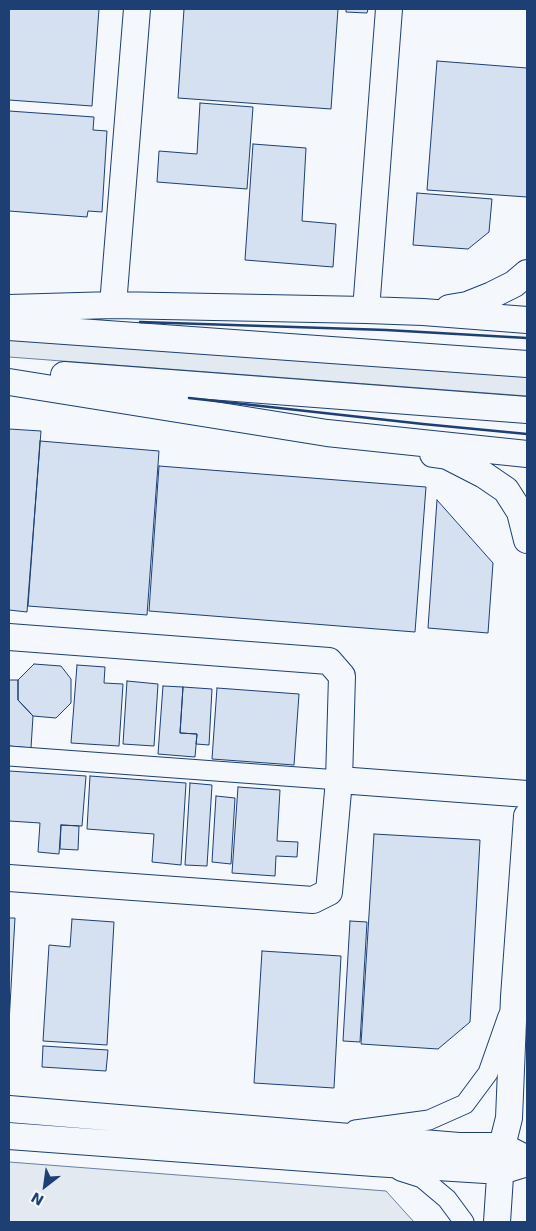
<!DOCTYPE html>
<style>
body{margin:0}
#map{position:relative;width:536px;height:1231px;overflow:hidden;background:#f4f7fb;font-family:"DejaVu Sans",sans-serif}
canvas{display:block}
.frame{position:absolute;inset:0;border:10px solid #1d3f73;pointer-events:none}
.north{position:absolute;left:20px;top:1161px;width:50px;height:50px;-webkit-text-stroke:4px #f4f7fb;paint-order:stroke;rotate:210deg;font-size:14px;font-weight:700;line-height:20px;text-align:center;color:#1d3f73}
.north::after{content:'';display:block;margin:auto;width:18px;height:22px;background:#1d3f73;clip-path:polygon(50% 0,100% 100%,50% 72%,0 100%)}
</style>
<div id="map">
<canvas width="536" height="1231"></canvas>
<div class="frame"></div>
<div class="north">N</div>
</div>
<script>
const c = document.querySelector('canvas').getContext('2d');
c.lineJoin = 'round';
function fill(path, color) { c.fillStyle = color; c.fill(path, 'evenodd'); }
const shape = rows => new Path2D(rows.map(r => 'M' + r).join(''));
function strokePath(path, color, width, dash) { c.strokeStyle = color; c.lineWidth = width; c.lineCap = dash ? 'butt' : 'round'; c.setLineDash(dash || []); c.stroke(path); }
const green = shape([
 [9,338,527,375,527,396,9,357,9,338],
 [9,1162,386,1191,414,1222,9,1222,9,1162]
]);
fill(green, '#e3e9f0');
strokePath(green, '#687fa3', 1);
const building = shape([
 [9,9,99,9,92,106,9,100,9,9],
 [184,9,338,9,331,109,178,98,184,9],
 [346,9,368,9,367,13,346,12,346,9],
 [437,61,527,68,527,197,427,190,437,61],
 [200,103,253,107,247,189,157,182,159,151,197,154,200,103],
 [9,111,94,117,93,130,107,131,102,212,88,211,87,217,9,211,9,111],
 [253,144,306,148,302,221,336,224,333,267,245,260,253,144],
 [417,193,492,199,489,232,468,249,413,245,417,193],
 [9,429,41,431,27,612,9,610,9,429],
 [40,441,159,451,147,615,28,606,40,441],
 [159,466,426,487,415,632,149,611,159,466],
 [437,500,493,563,488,633,428,628,437,500],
 [34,664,61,666,71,679,71,703,56,718,33,716,18,700,18,680,34,664],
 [77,665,105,667,104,683,123,684,119,746,71,743,77,665],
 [9,680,18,680,18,700,33,716,31,748,9,746,9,680],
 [127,681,158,684,154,746,123,744,127,681],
 [163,686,183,687,180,733,197,734,195,757,158,754,163,686],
 [183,687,212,689,209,745,196,744,197,734,180,733,183,687],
 [217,688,299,694,294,765,212,759,217,688],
 [9,771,86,776,82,826,61,825,59,854,38,852,40,823,9,821,9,771],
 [90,776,186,783,181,865,152,862,154,834,87,829,90,776],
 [190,783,212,785,207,866,185,865,190,783],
 [238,787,280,790,277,841,298,842,297,857,276,856,275,876,232,873,238,787],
 [216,796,235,798,231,864,212,862,216,796],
 [61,825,79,826,78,850,60,849,61,825],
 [374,834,480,840,470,1022,438,1049,361,1044,374,834],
 [9,918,15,918,9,1023,9,918],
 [72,919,114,922,107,1045,43,1041,49,945,70,947,72,919],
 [350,921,367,922,360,1042,343,1041,350,921],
 [262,951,341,956,334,1088,254,1083,262,951],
 [43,1046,108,1050,106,1071,42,1067,43,1046]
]);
fill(building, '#d5e0f0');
strokePath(building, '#1d3f73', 1);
const street = shape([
 [9,756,339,780],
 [355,1130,429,1120,465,1104,488,1073,508,1016],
 [400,1171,422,1178,447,1199,464,1222]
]);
const secondary = shape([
 [113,305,137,9],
 [9,308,113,305,366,310,423,312,527,320],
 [449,308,467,305,492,295,514,284,527,273],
 [366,310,389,9],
 [9,327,527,364],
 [64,375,527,410],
 [9,382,327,433,527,454],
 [433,454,447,456,484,475,506,490,520,512,527,540],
 [9,637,329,661,342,676,339,780,527,794],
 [9,878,313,900,329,892,339,780],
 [9,1109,459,1146,502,1146,527,1159],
 [9,1136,374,1163,501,1171,527,1163],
 [497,1222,502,1146,509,1118,514,997,527,816]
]);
strokePath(street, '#1d3f73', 21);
strokePath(secondary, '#1d3f73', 28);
strokePath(street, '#f4f7fb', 19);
strokePath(secondary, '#f4f7fb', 26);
strokePath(shape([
 [140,322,386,330,527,338],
 [189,398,423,424,527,434]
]), '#1d3f73', 2.5);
</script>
